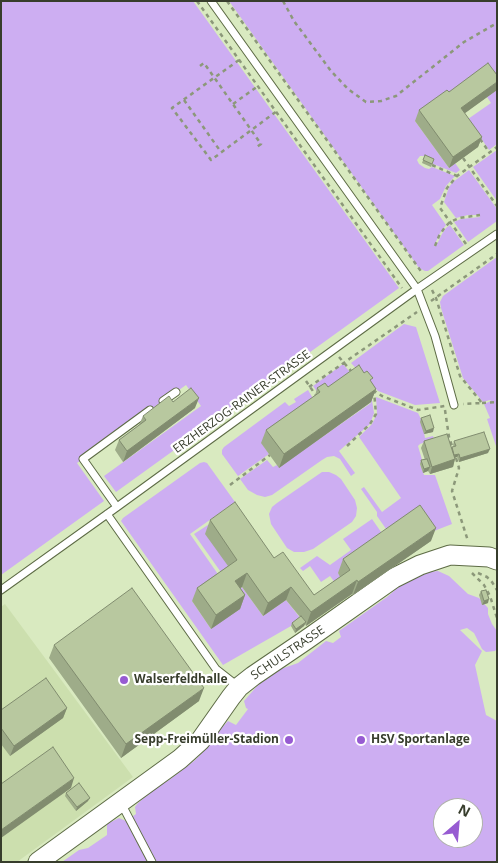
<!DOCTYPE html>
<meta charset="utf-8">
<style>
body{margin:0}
#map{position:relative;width:498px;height:863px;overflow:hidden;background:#d9eac0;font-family:"Open Sans",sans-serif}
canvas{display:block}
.frame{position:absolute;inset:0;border:2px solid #373d2c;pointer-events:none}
.north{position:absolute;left:433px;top:798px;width:50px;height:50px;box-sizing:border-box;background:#fff;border:1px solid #afb1ab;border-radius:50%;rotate:27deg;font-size:14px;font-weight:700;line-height:20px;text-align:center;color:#373d2c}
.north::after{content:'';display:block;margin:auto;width:18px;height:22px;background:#975bd2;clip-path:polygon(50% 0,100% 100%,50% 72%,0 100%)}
</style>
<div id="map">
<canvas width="498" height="863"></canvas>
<div class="frame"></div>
<div class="north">N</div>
</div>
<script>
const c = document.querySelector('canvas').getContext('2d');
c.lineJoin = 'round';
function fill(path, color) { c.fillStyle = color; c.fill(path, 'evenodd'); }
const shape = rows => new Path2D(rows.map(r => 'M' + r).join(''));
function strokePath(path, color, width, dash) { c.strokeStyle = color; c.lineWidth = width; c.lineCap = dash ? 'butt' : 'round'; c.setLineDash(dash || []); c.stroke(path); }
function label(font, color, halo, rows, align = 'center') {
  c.font = font + ' "Open Sans",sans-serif'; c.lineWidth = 4.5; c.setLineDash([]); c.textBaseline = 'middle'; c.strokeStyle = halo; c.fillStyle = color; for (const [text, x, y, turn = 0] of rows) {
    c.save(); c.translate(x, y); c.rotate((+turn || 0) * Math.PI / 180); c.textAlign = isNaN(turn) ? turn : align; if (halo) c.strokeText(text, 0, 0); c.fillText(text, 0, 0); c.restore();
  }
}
fill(shape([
 [5,604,133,777,17,862,1,862,1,607]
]), '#ccdfae');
fill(shape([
 [1,1,193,1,399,288,116,492,104,476,201,406,186,385,77,463,104,501,1,575],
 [229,1,497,1,497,144,489,150,468,119,491,103,487,97,496,90,415,121,449,168,455,163,460,170,456,173,433,164,432,160,424,156,420,156,417,160,419,164,425,168,429,169,432,167,455,176,446,186,440,199,432,205,446,225,440,233,434,246,436,246,442,234,446,228,450,225,464,245,428,271,425,271,419,268],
 [497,150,497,201,473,167],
 [469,170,497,209,497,221,468,242,454,222,461,219,480,217,480,215,468,215,456,218,444,202,449,187,453,182],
 [497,257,497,449,487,419,490,418,484,404,491,401,490,400,483,402,463,378,441,308,440,302,443,296],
 [404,324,416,327,440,403,415,405,378,391,351,363],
 [343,364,355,378,323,400,313,386],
 [308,390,314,400,262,443,269,454,238,476,222,454,222,450,224,447,285,402,289,406,296,402,294,399],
 [371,394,374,413,370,424,339,451,355,473,351,476,340,459,334,456,327,457,322,460,272,495,265,497,257,495,248,490,240,479,267,460,273,467,277,465,279,467,371,403],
 [376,397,418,413,422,421,425,438,433,436,434,439,420,444,418,446,423,463,420,464,424,475,435,475,452,524,429,533,431,541,391,536,377,516,377,512,361,489,364,487,382,512,401,498,359,437,372,424,377,414],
 [204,462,207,463,235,502,190,534,222,580,192,601,211,629,231,595,242,587,263,616,286,600,301,619,291,626,223,665,121,521,123,518,200,463],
 [322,472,329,472,336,475,341,479,355,500,357,508,356,516,352,522,313,549,304,552,294,552,287,548,271,524,269,514,272,507,277,503],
 [372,519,386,539,338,573,345,583,339,588,330,576,321,582,310,566,303,571,300,568,317,556,330,565,351,550,343,539],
 [211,523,232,573,225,578,194,534],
 [438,571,449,576,468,594,479,598,488,608,488,614,492,624,497,631,497,649,495,651,486,652,482,649,474,633,467,628,460,630,482,651,475,665,486,715,497,721,497,862,62,862,79,850,88,848,107,835,107,824,119,818,126,821,136,814,135,807,138,803,157,787,169,780,194,761,203,752,218,732,228,721,236,725,248,709,246,708,244,701,258,685,281,669,298,663,326,641,333,643,341,637,339,631,387,597,410,577,429,572],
 [443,808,473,808,473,838,443,838]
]), '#cdaef2');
const lane = shape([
 [211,1,417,289,435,336,454,405],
 [163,401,176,392],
 [117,507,83,459,150,410],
 [107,514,216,669,239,687],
 [1,590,117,507,417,289,497,234],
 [121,803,152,862]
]);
const secondary = shape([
 [38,862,180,759,200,741,231,697,239,687,253,676,306,640,394,578,420,565,450,555,489,557,497,560]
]);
strokePath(lane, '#5d6b45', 9);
strokePath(secondary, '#5d6b45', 21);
strokePath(shape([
 [197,1,402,288],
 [227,1,423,274],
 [283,1,294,21,331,71,348,89,366,102,381,101,396,96,464,42,497,23],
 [239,60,172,108,211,160,277,111],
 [200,66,204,63,261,144,257,147],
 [184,100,221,152],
 [233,104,258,86],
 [480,139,489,152],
 [463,158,497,206],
 [432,165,457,176],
 [466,244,440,208,447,188,457,176,497,147],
 [435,246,439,236,445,227,450,222,459,218,480,215],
 [432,290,436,298,460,376,482,403,463,404],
 [431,301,497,254],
 [339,357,352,372],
 [306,381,317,397],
 [309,387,417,312],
 [373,390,382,396,418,410,445,406],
 [482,403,497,402],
 [445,410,449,437,453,449],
 [347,446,370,424,376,414,374,391],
 [456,458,459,468,452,491,468,541],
 [230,485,270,455],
 [472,573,484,585,490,596,497,618],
 [478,573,487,577,492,582,497,590]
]), '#8c987a', 2.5, [4, 4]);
strokePath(lane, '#fff', 7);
strokePath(secondary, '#fff', 19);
fill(shape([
 [497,90,464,113,482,137,478,147,449,168,415,121,419,110,449,92],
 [425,155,434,159,431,167,422,163],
 [371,382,376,389,371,402,279,468,261,443,266,430,315,396,317,388],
 [195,408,123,462,115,450,119,440,139,425,143,416],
 [421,418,433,432,424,434,420,422],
 [424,441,452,447,454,447,453,445,454,441,488,453,459,462,457,457,455,458,453,467,430,474,428,471,423,473,420,464,421,460,425,460,421,448],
 [210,520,274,558,314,595,340,577,338,573,343,559,431,541,353,595,352,594,306,626,305,624,304,626,295,633,291,626,292,623,300,617,286,600,263,616,242,587,240,588,245,595,240,609,211,629,192,601,197,588,228,566,205,534],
 [481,591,488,603,482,605,479,595],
 [54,645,199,701,121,758,49,658],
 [67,708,63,718,10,756,1,744,1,710],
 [66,793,88,801,76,811,65,796]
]), '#9eac89');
fill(shape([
 [497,82,497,90,457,119,461,108],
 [482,137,478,147,449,168,453,157],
 [376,389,371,402,279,468,284,454],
 [199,398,195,408,123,462,127,451],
 [434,428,433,432,424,434,426,431],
 [490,449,488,453,459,462,460,458],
 [459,454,457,457,451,459,452,456],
 [455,459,453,467,430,474,432,467],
 [430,467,428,471,423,473,424,469],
 [436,528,431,541,353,595,358,582],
 [247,573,242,587,231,595,235,581],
 [357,580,352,594,306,626,311,612],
 [291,587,286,600,263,616,268,603],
 [245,595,240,609,211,629,216,615],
 [489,599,488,603,482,605,484,601],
 [306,622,304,626,295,633,296,629],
 [204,688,199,701,121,758,126,744],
 [67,708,63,718,10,756,14,746],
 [74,778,71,788,1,838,1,830],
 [90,798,88,801,76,811,77,807]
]), '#818c6f');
const building = shape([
 [488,63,497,75,497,82,461,108,482,137,453,157,419,110,447,90,449,92,488,63],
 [425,155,434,159,432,164,423,160,425,155],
 [359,365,364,373,367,371,373,378,370,380,376,389,284,454,266,430,320,392,317,388,325,383,328,387,359,365],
 [191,388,199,398,127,451,119,440,146,420,143,416,169,396,173,402,191,388],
 [430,415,434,428,426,431,421,418,430,415],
 [484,432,490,449,460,458,459,454,454,455,452,447,456,446,454,441,484,432],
 [447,434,455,459,432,467,424,441,447,434],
 [427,459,430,467,424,469,421,460,427,459],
 [235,502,274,558,283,552,314,595,350,570,343,559,420,505,436,528,358,582,357,580,311,612,291,587,268,603,247,573,235,581,245,595,216,615,197,588,237,560,210,520,235,502],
 [132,588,204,688,126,744,54,645,132,588],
 [486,590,489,599,484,601,481,591,486,590],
 [301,616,306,622,296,629,292,623,301,616],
 [46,678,67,708,14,746,1,728,1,710,46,678],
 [53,747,74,778,1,830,1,784,53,747],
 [79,783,90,798,77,807,66,793,79,783]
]);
fill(building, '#b8c89f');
strokePath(building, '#818c6f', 1);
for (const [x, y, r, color] of [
 [124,680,5,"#975bd2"],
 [289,740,5,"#975bd2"],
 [361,740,5,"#975bd2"]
]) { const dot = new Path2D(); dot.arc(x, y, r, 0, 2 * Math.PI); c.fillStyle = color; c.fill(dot); strokePath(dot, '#fff', 2); }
label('12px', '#373d2c', '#fff', [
 ["ERZHERZOG-RAINER-STRASSE",242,402,-36],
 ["SCHULSTRASSE",288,653,-34]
]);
label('bold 12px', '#373d2c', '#fff', [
 ["Walserfeldhalle",134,680],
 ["Sepp-Freimüller-Stadion",279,740,"right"],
 ["HSV Sportanlage",371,740]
], 'left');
</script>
